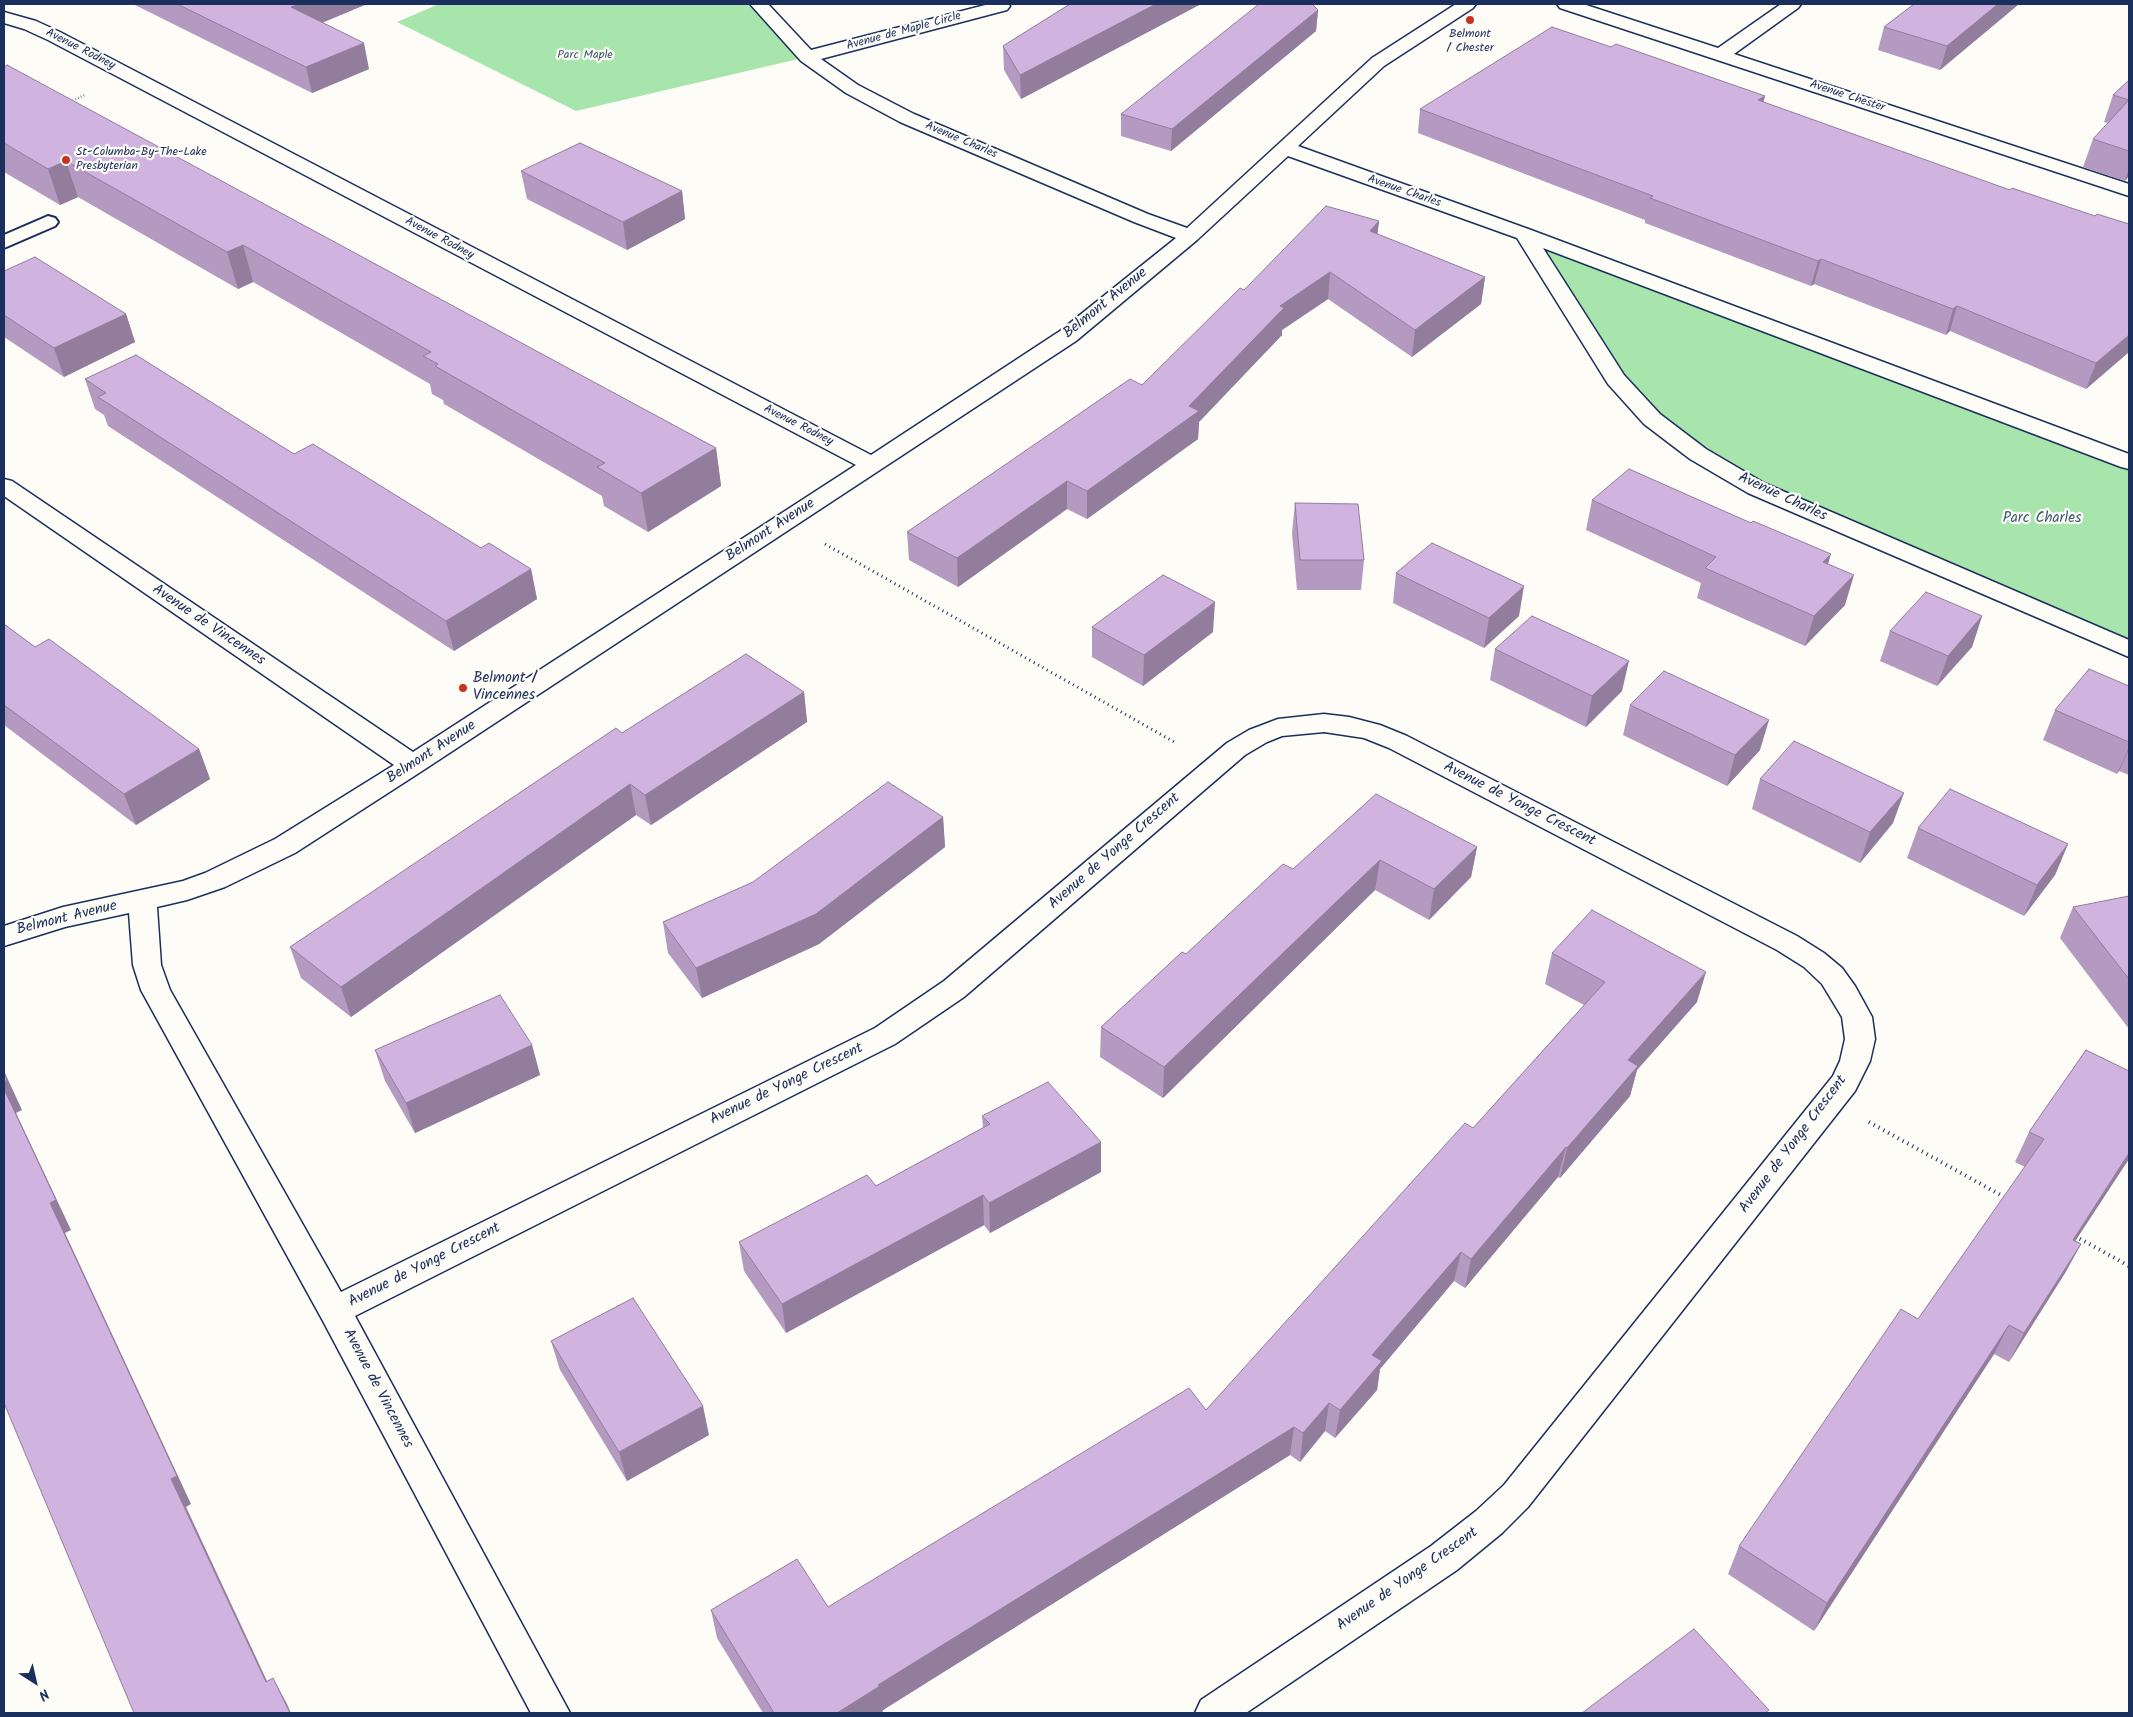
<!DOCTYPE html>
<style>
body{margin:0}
#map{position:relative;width:2133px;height:1717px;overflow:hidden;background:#fdfcf7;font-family:Kalam,sans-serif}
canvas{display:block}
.frame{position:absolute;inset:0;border:5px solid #1b2f5e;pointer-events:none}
.north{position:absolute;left:10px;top:1657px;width:50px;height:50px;-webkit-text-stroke:4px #fdfcf7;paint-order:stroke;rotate:145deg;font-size:14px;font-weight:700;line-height:20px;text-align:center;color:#1b2f5e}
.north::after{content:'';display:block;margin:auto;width:18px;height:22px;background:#1b2f5e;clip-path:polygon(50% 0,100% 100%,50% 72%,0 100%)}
</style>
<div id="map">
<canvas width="2133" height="1717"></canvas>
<div class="frame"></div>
<div class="north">N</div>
</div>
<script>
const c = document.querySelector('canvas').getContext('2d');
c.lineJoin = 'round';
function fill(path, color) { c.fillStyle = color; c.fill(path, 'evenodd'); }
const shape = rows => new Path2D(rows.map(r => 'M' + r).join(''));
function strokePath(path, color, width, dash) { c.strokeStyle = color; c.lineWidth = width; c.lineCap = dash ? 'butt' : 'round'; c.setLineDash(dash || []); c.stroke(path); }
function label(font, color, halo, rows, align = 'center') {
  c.font = font + ' Kalam,sans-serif'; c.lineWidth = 4.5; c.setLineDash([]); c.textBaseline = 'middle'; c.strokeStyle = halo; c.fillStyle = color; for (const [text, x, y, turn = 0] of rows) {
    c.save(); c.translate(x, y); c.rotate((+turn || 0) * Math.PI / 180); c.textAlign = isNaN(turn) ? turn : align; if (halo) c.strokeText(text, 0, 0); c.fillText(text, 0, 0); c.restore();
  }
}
fill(shape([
 [439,4,759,4,807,57,576,111,397,22],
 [1524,234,2129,462,2129,649,1756,488,1652,419]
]), '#a8e5ac');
const lane = shape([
 [48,216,55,218,58,222,55,226,4,248,4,235,48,216]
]);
const street = shape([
 [750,4,768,4,811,50,989,4,1008,4,1010,6,1007,10,821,59,858,85,914,114,1148,214,1187,228,1372,58,1456,4,1476,4,1473,8,1384,66,1298,146,1531,230,2129,454,2129,469,2121,467,1543,248,1624,375,1660,414,1706,449,1764,483,2129,640,2129,657,1748,493,1690,459,1644,424,1608,384,1517,238,1288,156,1197,240,1076,341,422,771,295,853,225,887,187,900,157,907,161,965,170,990,341,1292,875,1028,944,981,1227,743,1249,730,1278,719,1324,714,1349,717,1380,725,1407,736,1797,936,1824,953,1842,968,1855,986,1872,1017,1875,1039,1870,1061,1855,1091,1528,1507,1502,1533,1457,1570,1246,1713,1195,1713,1201,1700,1431,1546,1476,1511,1504,1485,1833,1076,1840,1061,1845,1039,1842,1017,1822,984,1804,967,1777,950,1389,748,1364,738,1324,732,1282,736,1267,742,1245,755,964,997,895,1044,355,1316,570,1713,531,1713,323,1321,141,990,133,965,129,913,65,927,4,946,4,926,63,907,183,881,205,873,275,839,394,765,4,496,4,479,12,481,413,752,856,465,48,40,24,29,4,23,4,12,36,21,60,32,871,455,1060,331,1176,238,1134,222,900,122,846,93,801,61,750,4],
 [1557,4,1583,4,1718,48,1781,4,1801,4,1798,8,1734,54,2129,184,2129,196,1560,8,1557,4]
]);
strokePath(lane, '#1b2f5e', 4);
strokePath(street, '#1b2f5e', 3);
strokePath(shape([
 [70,102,85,95]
]), '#1b2f5e', 2.5, [0.5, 2.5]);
strokePath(shape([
 [825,544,1176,743]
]), '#1b2f5e', 3, [1, 4]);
strokePath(shape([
 [1869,1122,2006,1198],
 [2075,1236,2129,1266]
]), '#1b2f5e', 4, [1, 4.5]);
fill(lane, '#fdfcf7');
fill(street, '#fdfcf7');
fill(shape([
 [133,4,367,4,322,23,369,69,312,93],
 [1070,4,1201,4,1021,99,1004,70,1003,46],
 [1914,4,2019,4,1940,70,1878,50,1884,27],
 [1318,10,1316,31,1171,151,1121,136,1121,114],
 [1611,47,1765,96,1763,102,2129,352,2086,389,1950,331,1946,335,1814,284,1811,286,1645,223,1645,220,1418,133,1420,109],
 [4,67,716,448,721,486,648,532,604,506,602,496,444,404,443,400,432,394,430,384,253,282,238,289,78,197,60,205,4,172],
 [2129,80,2129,176,2125,181,2083,167,2093,139,2108,123,2104,122,2113,95],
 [521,171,682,191,685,219,627,250,527,199],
 [1379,221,1377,234,1485,277,1481,304,1412,357,1328,299,1282,330,1282,335,1199,422,1198,439,1087,519,1067,509,958,587,909,560,907,532,1142,385,1244,290],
 [4,271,126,314,135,342,64,377,4,337],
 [85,379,294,454,481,548,531,569,537,599,454,651,108,426,104,415,95,409],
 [1592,500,1828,564,1845,605,1805,646,1697,598,1701,583,1586,530],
 [1295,503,1364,560,1361,590,1297,590,1292,533],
 [1396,573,1519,616,1484,648,1393,603],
 [1982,616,1972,647,1937,686,1880,661,1890,631],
 [4,624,35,647,199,749,210,779,136,825,4,725],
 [1092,627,1213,632,1143,686,1092,657],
 [1495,649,1622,691,1586,727,1490,680],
 [2129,686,2129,775,2119,771,2117,774,2043,740,2055,710],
 [804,692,807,722,651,825,636,815,351,1017,301,978,290,947,622,733],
 [1630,705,1760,750,1727,786,1623,735],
 [1760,779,1893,823,1860,863,1752,809],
 [943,817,945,847,819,944,702,998,668,953,663,922],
 [1918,828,2068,844,2055,875,2024,916,1907,858],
 [1477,847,1471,877,1429,920,1375,890,1163,1098,1100,1057,1101,1027,1186,954,1293,869],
 [2129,896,2129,1029,2060,938,2073,907],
 [1552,953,1697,1002,1637,1070,1630,1096,1560,1178,1558,1177,1465,1288,1454,1281,1380,1369,1377,1390,1335,1438,1325,1431,1300,1462,1290,1455,883,1710,882,1713,763,1713,717,1638,711,1610,828,1607,1206,1410,1473,1128,1584,1005,1545,984],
 [532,1045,540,1075,415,1133,385,1081,375,1050],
 [2086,1050,2076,1241,2081,1244,2065,1273,2009,1362,1994,1354,1814,1631,1728,1574,1739,1546,1918,1319,2025,1167,2015,1162,2029,1132],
 [982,1116,1101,1142,1101,1172,990,1233,984,1225,786,1333,744,1271,739,1242,876,1186,983,1128],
 [551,1341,709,1435,627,1481,560,1370]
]), '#b49ac0');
fill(shape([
 [300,4,367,4,297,33,291,7],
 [1156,4,1201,4,1021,99,1020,75],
 [1998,4,2019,4,1940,70,1947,46],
 [1318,10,1316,31,1171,151,1172,129],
 [364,43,369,69,312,93,306,67],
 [1765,96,1759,120,1758,100],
 [66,161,78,197,60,205,48,169],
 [2129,168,2129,176,2125,181],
 [682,191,685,219,627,250,623,222],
 [1379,221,1376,247,1370,231],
 [243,245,253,282,238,289,227,252],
 [1821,259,1814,284,1811,286,1818,261],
 [1330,272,1328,299,1282,330,1282,335,1199,422,1198,439,1087,519,1087,491,1189,406,1280,306],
 [1485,277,1481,304,1412,357,1415,330],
 [1957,306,1950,331,1946,335,1953,309],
 [126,314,135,342,64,377,54,348],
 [2129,335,2129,352,2086,389,2096,363],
 [716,448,721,486,648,532,641,493],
 [1067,481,1067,509,958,587,957,558],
 [1831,554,1822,584,1823,562],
 [531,569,537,599,454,651,446,621],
 [1854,575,1845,605,1805,646,1814,616],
 [1524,586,1519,616,1484,648,1489,618],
 [1215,602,1213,632,1143,686,1144,655],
 [1982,616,1972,647,1937,686,1948,656],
 [1629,661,1622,691,1586,727,1592,696],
 [804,692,807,722,651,825,645,795],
 [1769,720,1760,750,1727,786,1735,755],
 [2129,747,2129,749,2119,771,2117,774],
 [199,749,210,779,136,825,124,794],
 [630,784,636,815,351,1017,341,987],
 [1904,793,1893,823,1860,863,1870,832],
 [943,817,945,847,819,944,702,998,696,968],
 [2068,844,2055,875,2024,916,2037,885],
 [1477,847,1471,877,1429,920,1434,889],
 [1380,860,1375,890,1163,1098,1164,1067],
 [1706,972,1697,1002,1637,1070,1630,1096,1560,1178,1567,1148,1628,1060],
 [532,1045,540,1075,415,1133,406,1103],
 [4,1071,22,1110,16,1113,71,1230,65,1233,191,1504,186,1507,280,1709,266,1682,171,1479,50,1203,4,1089],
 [1101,1142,1101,1172,990,1233,989,1203],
 [1566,1147,1558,1177,1465,1288,1471,1259],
 [2129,1153,2129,1159,2057,1269,2073,1240],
 [983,1195,984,1225,786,1333,782,1304],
 [2081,1244,2065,1273,2009,1362,2024,1333],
 [1461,1252,1454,1281,1380,1369,1377,1390,1335,1438,1340,1410,1372,1355],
 [2009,1325,1994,1354,1814,1631,1827,1603],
 [1329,1403,1325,1431,1300,1462,1303,1433],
 [703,1406,709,1435,627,1481,619,1452],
 [1294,1427,1290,1455,883,1710,882,1713,837,1713,878,1685],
 [273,1678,287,1704,291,1713,290,1713]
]), '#927d9c');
const building = shape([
 [177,4,300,4,291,7,364,43,306,67,177,4],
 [1070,4,1156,4,1020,75,1003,46,1070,4],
 [1259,4,1312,4,1318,10,1172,129,1121,114,1259,4],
 [1914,4,1998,4,1947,46,1884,27,1914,4],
 [1552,27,1611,47,1616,44,1765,96,1758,100,2010,190,2012,188,2095,216,2097,214,2129,224,2129,335,2096,363,1957,306,1953,309,1821,259,1818,261,1650,198,1653,196,1420,109,1552,27],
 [7,65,716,448,641,493,597,467,605,463,435,366,438,364,423,356,431,352,243,245,227,252,66,161,48,169,4,143,4,67,7,65],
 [2129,80,2129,100,2113,95,2129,80],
 [2129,100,2129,151,2093,139,2129,100],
 [580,143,682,191,623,222,521,171,580,143],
 [1326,206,1379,221,1370,231,1485,277,1415,330,1330,272,1280,306,1284,308,1189,406,1199,411,1087,491,1067,481,957,558,907,532,1130,379,1142,385,1240,288,1244,290,1326,206],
 [35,257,126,314,54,348,4,315,4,271,35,257],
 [136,355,294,454,313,444,481,548,489,543,531,569,446,621,98,397,106,393,85,379,136,355],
 [1629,469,1751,523,1753,521,1831,554,1823,562,1854,575,1814,616,1705,568,1716,557,1592,500,1629,469],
 [1295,503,1358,504,1364,560,1300,560,1295,503],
 [1432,543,1524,586,1489,618,1396,573,1432,543],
 [1163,575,1215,602,1144,655,1092,627,1163,575],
 [1926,592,1982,616,1948,656,1890,631,1926,592],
 [1532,616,1629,661,1592,696,1495,649,1532,616],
 [4,624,35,647,49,639,199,749,124,794,4,705,4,624],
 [746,654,804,692,645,795,630,784,341,987,290,947,616,728,622,733,746,654],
 [2089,669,2129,686,2129,742,2055,710,2089,669],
 [1664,671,1769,720,1735,755,1630,705,1664,671],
 [1794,741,1904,793,1870,832,1760,779,1794,741],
 [888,782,943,817,816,914,696,968,663,922,753,882,888,782],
 [1950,789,2068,844,2037,885,1918,828,1950,789],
 [1376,794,1477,847,1434,889,1380,860,1164,1067,1101,1027,1182,952,1186,954,1283,864,1293,869,1376,794],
 [2129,896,2129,979,2073,907,2129,896],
 [1592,910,1706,972,1628,1060,1638,1066,1567,1148,1566,1147,1471,1259,1461,1252,1372,1355,1382,1361,1340,1410,1329,1403,1303,1433,1294,1427,878,1685,880,1686,837,1713,774,1713,711,1610,797,1559,828,1607,1189,1388,1206,1410,1465,1123,1473,1128,1605,982,1552,953,1592,910],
 [500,995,532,1045,406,1103,375,1050,500,995],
 [2086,1050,2129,1071,2129,1153,2073,1240,2081,1244,2024,1333,2009,1325,1827,1603,1739,1546,1901,1309,1918,1319,2044,1139,2029,1132,2086,1050],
 [4,1073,7,1080,4,1082,4,1073],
 [1048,1082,1101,1142,989,1203,983,1195,782,1304,739,1242,867,1175,876,1186,990,1124,982,1116,1048,1082],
 [4,1089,56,1200,50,1203,177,1476,171,1479,266,1682,273,1678,290,1713,134,1713,4,1403,4,1089],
 [633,1298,703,1406,619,1452,551,1341,633,1298],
 [1694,1629,1769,1710,1765,1713,1582,1713,1694,1629]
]);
fill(building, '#d1b3df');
strokePath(building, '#927d9c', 1);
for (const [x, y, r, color] of [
 [1470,20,5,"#c8321e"],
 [66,160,5,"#c8321e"],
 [463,688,5,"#c8321e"]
]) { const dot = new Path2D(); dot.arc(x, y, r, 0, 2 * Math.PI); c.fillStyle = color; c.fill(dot); strokePath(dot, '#fdfcf7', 2); }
label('12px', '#1b2f5e', '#fdfcf7', [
 ["Avenue de Maple Circle",904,32,-15],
 ["Avenue Rodney",80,50,27],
 ["Avenue Chester",1847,97,18],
 ["Avenue Charles",961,141,23],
 ["Avenue Charles",1404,192,19],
 ["Avenue Rodney",439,239,28],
 ["Avenue Rodney",798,426,27]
]);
label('12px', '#1b2f5e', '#fdfcf7', [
 ["Belmont",1470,35],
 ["/ Chester",1470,49],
 ["St-Columba-By-The-Lake",76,153,"left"],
 ["Presbyterian",76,167,"left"]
]);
label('12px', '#3e5c72', '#fdfcf7', [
 ["Parc Maple",585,56]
]);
label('15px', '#1b2f5e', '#fdfcf7', [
 ["Belmont Avenue",1106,304,-39],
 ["Avenue Charles",1782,498,25],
 ["Belmont Avenue",771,531,-33],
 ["Avenue de Vincennes",208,626,34],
 ["Belmont Avenue",432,753,-33],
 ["Avenue de Yonge Crescent",1519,805,27],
 ["Avenue de Yonge Crescent",1115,852,-41],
 ["Belmont Avenue",67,919,-14],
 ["Avenue de Yonge Crescent",787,1085,-26],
 ["Avenue de Yonge Crescent",1794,1145,-53],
 ["Avenue de Yonge Crescent",425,1266,-27],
 ["Avenue de Vincennes",377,1389,62],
 ["Avenue de Yonge Crescent",1408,1580,-35]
]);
label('15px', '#3e5c72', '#fdfcf7', [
 ["Parc Charles",2042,519]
]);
label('15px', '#1b2f5e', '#fdfcf7', [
 ["Belmont /",473,679],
 ["Vincennes",473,696]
], 'left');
</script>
